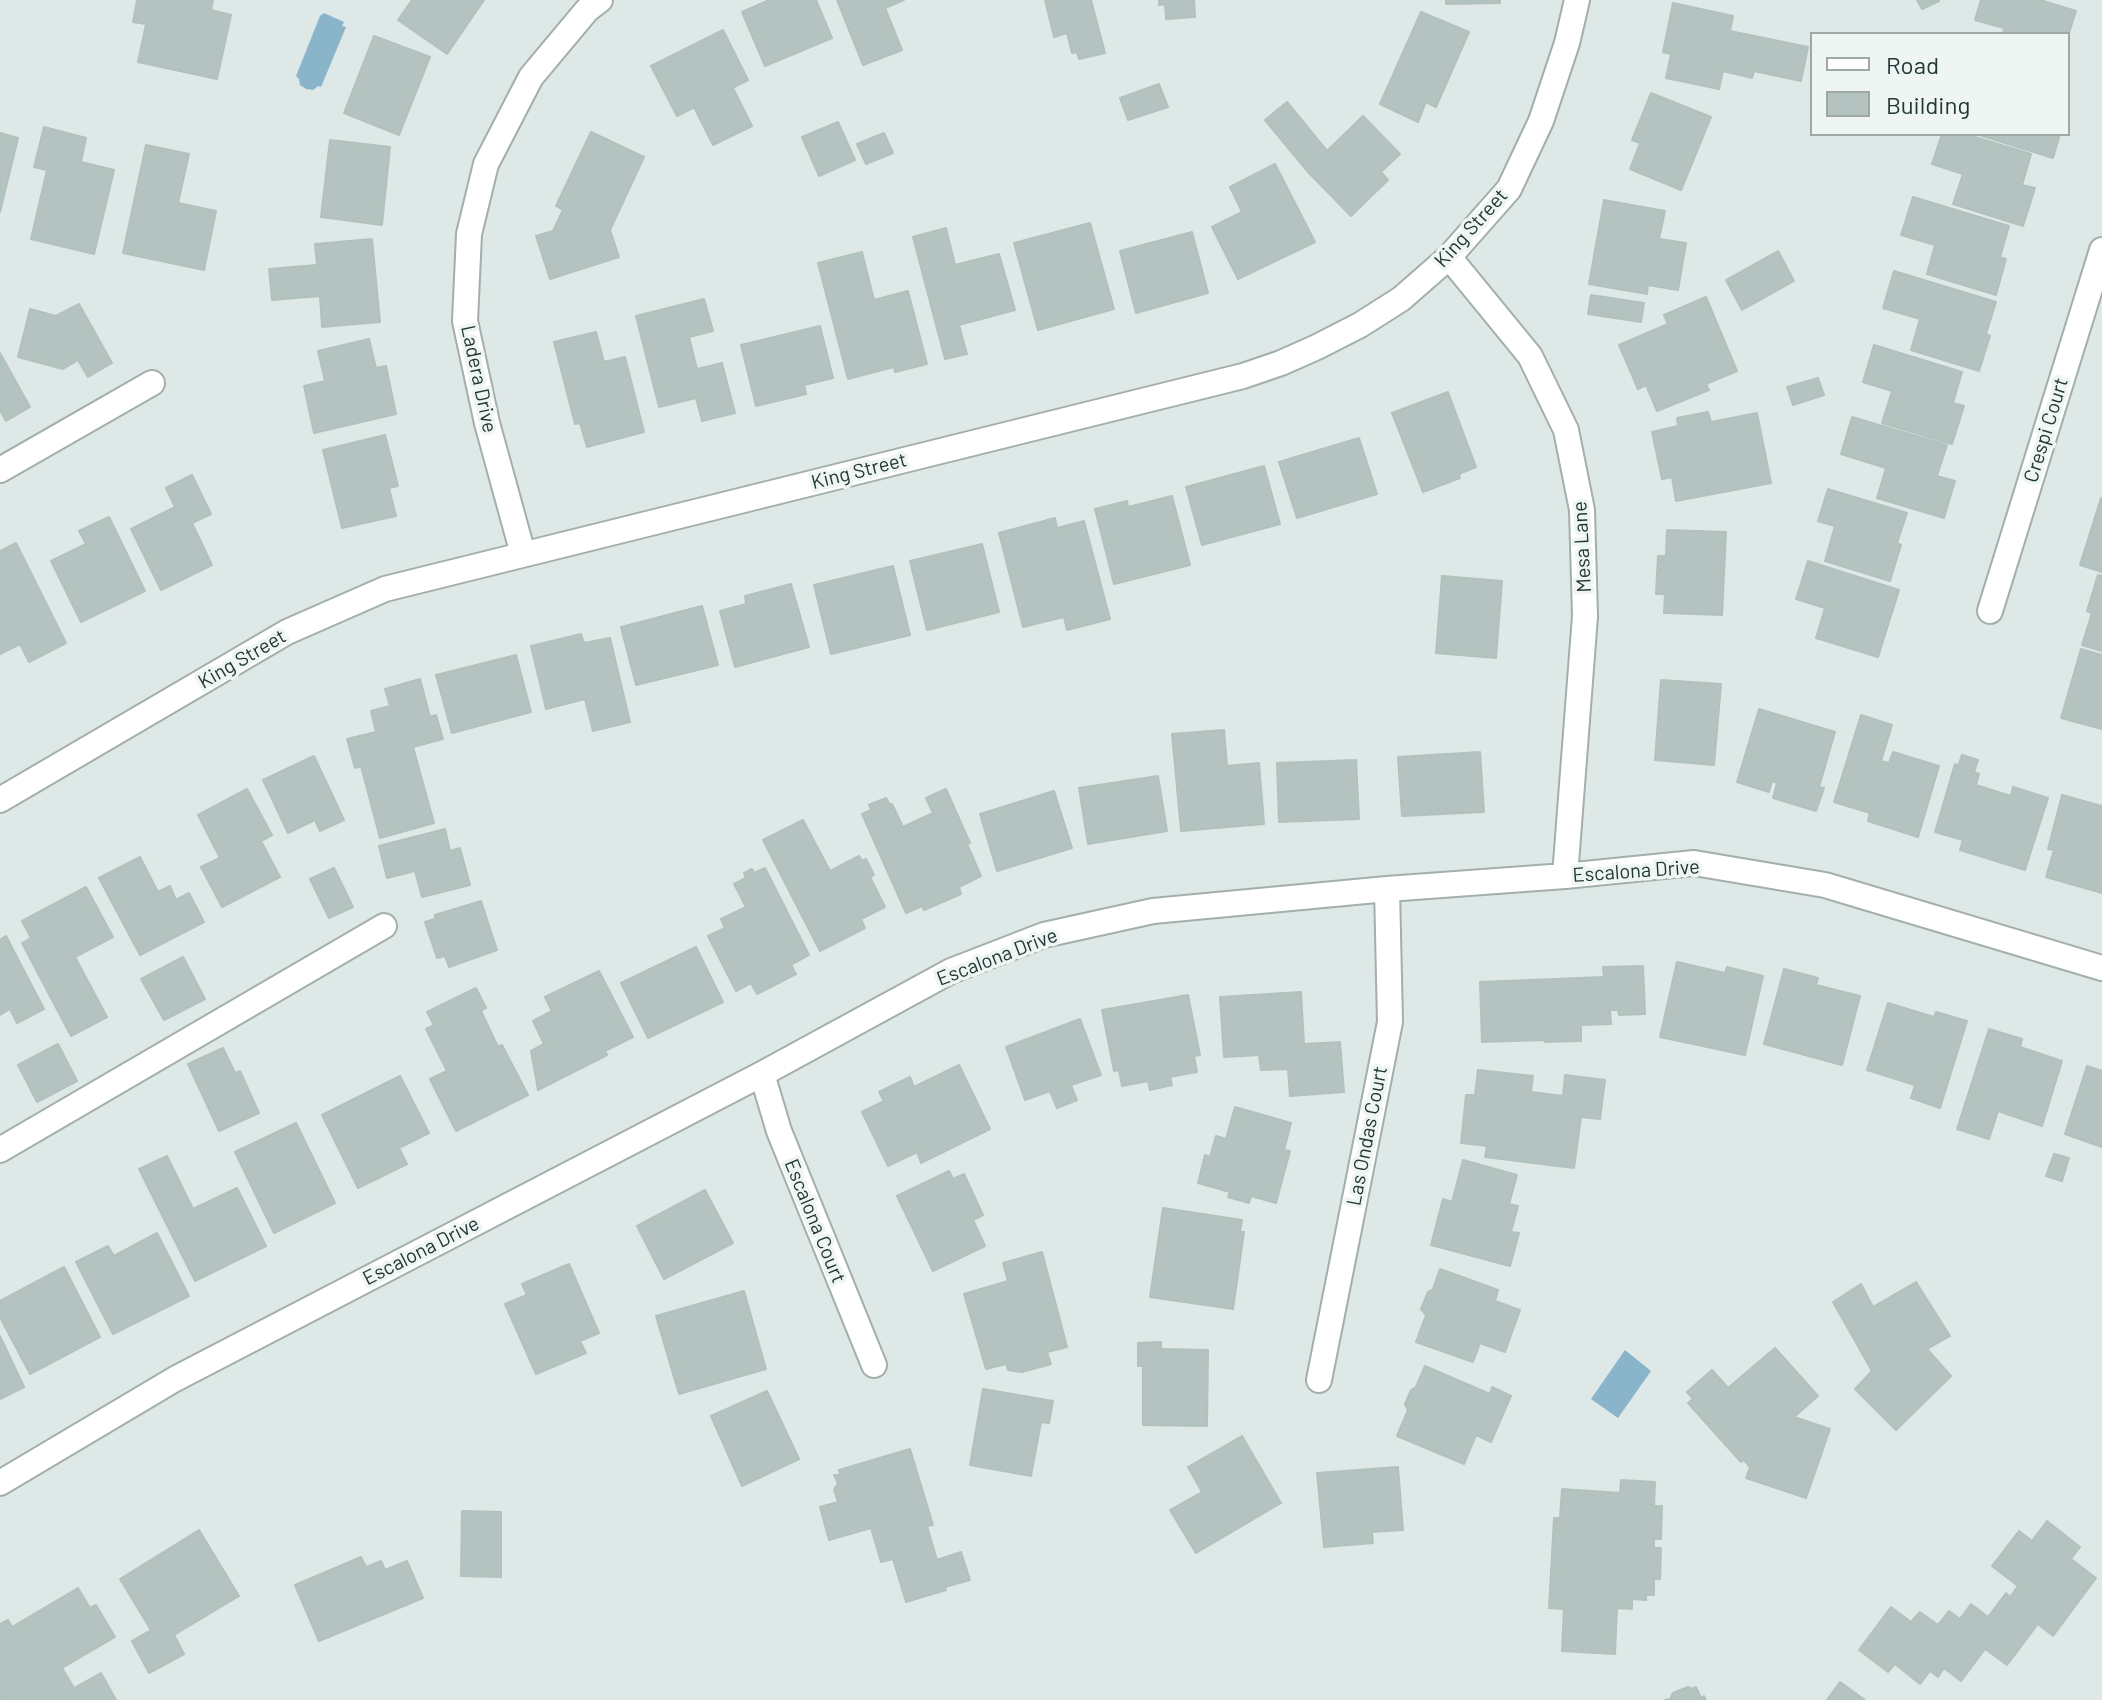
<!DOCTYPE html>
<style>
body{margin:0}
#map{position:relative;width:2102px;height:1700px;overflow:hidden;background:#dee8e6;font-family:Barlow,sans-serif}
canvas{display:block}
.legend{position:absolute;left:1810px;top:32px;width:260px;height:104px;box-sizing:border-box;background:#eef5f3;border:2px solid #9ca9a7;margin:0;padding:10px 14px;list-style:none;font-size:24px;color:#213735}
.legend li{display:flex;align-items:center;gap:16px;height:40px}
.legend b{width:40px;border:2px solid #9ca9a7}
</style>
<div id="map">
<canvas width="2102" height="1700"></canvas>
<ul class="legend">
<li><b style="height:10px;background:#fff"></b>Road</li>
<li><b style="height:22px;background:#b4c3bf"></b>Building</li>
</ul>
</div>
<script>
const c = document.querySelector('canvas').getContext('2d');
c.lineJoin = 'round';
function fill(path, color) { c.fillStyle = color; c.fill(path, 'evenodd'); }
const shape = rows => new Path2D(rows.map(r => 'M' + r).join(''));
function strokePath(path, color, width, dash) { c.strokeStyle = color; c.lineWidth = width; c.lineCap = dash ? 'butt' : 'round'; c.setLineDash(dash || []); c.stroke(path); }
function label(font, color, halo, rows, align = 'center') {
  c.font = font + ' Barlow,sans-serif'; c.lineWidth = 7; c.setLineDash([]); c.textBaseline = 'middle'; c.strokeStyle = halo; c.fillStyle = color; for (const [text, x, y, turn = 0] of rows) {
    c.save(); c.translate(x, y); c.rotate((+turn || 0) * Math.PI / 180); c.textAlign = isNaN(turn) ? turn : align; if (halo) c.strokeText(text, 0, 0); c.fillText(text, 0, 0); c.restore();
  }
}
fill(shape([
 [324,13,344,22,342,26,346,27,321,87,318,86,313,90,306,89,300,85,299,79,296,76,320,16],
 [1625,1350,1651,1371,1618,1418,1591,1399]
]), '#89b4ca');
const building = shape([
 [137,0,213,0,211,10,231,15,217,79,138,62,146,24,133,22,137,0],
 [412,0,484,0,447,54,398,20,412,0],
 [769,0,816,0,832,38,765,66,742,12,769,0],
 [837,0,904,0,885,8,902,50,863,65,837,0],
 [1045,0,1091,0,1105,53,1079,59,1077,52,1072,53,1067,33,1054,37,1045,0],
 [1159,0,1194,0,1195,17,1166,19,1165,4,1159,5,1159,0],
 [1446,0,1500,0,1500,3,1446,4,1446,0],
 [1917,0,1939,0,1939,1,1922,9,1917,0],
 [1981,0,2040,0,2076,11,2068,36,2068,34,2003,34,2004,28,1975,20,1981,0],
 [1673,3,1733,16,1730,31,1808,47,1801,81,1754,71,1752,78,1723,71,1719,89,1666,78,1671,54,1663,52,1673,3],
 [1421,12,1469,32,1436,107,1426,102,1418,122,1380,104,1421,12],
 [723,30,748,80,677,116,651,66,723,30],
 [374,36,430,57,399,135,344,113,374,36],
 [1159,84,1168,107,1128,120,1120,98,1159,84],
 [733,88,752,126,713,145,694,107,733,88],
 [1651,93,1711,117,1681,190,1630,169,1640,143,1632,140,1651,93],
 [1287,102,1327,151,1363,116,1400,154,1381,172,1388,180,1351,216,1308,172,1265,120,1287,102],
 [838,122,855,160,819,176,802,137,838,122],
 [44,127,86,138,81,162,114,170,94,254,31,239,47,170,34,167,44,127],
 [591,132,644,157,610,230,619,257,550,279,536,236,553,231,563,210,556,206,591,132],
 [0,133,18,138,0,212,0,133],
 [884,133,893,153,866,164,857,144,884,133],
 [1942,134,1965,134,2031,154,2022,185,2035,188,2023,226,1953,204,1963,174,1932,164,1942,134],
 [1976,134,2060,134,2053,158,1976,134],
 [330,140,390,147,382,225,321,217,330,140],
 [146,145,189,154,178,203,216,211,204,270,123,253,146,145],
 [1275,164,1315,242,1238,279,1212,227,1242,212,1230,187,1275,164],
 [1913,197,2009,226,2000,257,2006,259,1996,295,1927,274,1935,245,1901,235,1913,197],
 [1604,200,1665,211,1659,239,1686,243,1678,290,1648,285,1647,294,1589,284,1604,200],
 [1090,223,1114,309,1038,330,1014,243,1090,223],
 [946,228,955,265,999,254,1015,310,959,325,967,354,945,359,913,237,946,228],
 [1192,232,1208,293,1136,313,1120,251,1192,232],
 [372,239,380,322,322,327,320,296,272,300,269,269,317,265,315,244,372,239],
 [1778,251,1794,281,1742,310,1726,280,1778,251],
 [862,252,874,300,908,291,927,364,895,372,894,367,848,379,818,263,862,252],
 [1894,271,1996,302,1986,334,1990,336,1979,371,1911,350,1920,319,1883,308,1894,271],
 [1591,295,1644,303,1641,322,1588,314,1591,295],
 [1706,297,1737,371,1706,384,1709,390,1657,411,1646,385,1638,389,1619,345,1668,324,1664,315,1706,297],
 [704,299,713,331,689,337,697,369,722,363,735,413,702,421,696,398,659,407,636,316,704,299],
 [79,304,112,363,88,377,78,360,63,369,18,357,30,309,56,316,79,304],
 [820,326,833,378,804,385,806,394,756,406,741,345,820,326],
 [596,332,604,362,625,357,644,432,587,447,580,423,575,424,554,342,596,332],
 [369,339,376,368,386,366,396,414,314,433,304,386,325,381,318,351,369,339],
 [1874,345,1962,372,1953,403,1964,406,1952,444,1882,423,1892,391,1863,382,1874,345],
 [0,353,30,407,6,421,0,410,0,353],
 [1818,378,1824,395,1793,405,1787,387,1818,378],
 [1448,392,1476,467,1459,474,1460,478,1423,492,1392,413,1448,392],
 [1708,412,1711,422,1757,413,1771,483,1676,501,1672,477,1662,479,1652,432,1678,426,1677,418,1708,412],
 [1852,417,1947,445,1937,476,1955,481,1944,518,1877,498,1886,468,1841,454,1852,417],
 [385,435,398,486,389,488,396,516,342,528,323,450,385,435],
 [1359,438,1377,494,1297,518,1279,462,1359,438],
 [1264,466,1280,524,1202,545,1186,487,1264,466],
 [192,475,211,514,192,523,212,565,161,590,131,529,175,507,166,488,192,475],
 [1828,489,1907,513,1897,543,1901,545,1890,581,1825,561,1835,526,1818,521,1828,489],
 [1172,496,1190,565,1114,584,1095,509,1127,501,1128,507,1172,496],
 [2101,498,2102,498,2102,572,2080,565,2101,498],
 [109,517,145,591,81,622,51,561,86,544,79,531,109,517],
 [1055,518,1057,528,1084,521,1110,619,1067,630,1064,617,1023,627,999,533,1055,518],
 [1667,530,1726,532,1722,615,1664,613,1665,594,1656,594,1658,556,1666,556,1667,530],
 [16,543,66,643,29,662,20,644,0,654,0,551,16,543],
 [982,544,999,612,927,630,910,561,982,544],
 [1808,561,1899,590,1878,657,1816,638,1825,608,1796,599,1808,561],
 [893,566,910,635,831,654,814,585,893,566],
 [2098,575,2102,576,2102,651,2082,645,2092,613,2087,611,2098,575],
 [1442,576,1502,581,1496,658,1436,653,1442,576],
 [791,584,809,647,735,667,720,611,746,604,745,596,791,584],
 [702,606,718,665,636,685,621,627,702,606],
 [581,634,584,643,610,638,630,722,593,731,585,699,546,709,531,646,581,634],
 [2081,649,2102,655,2102,729,2061,718,2081,649],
 [516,655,531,712,452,733,436,675,516,655],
 [420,679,430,717,436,715,443,739,413,747,434,823,380,838,361,766,355,768,347,739,376,732,371,711,390,706,385,689,420,679],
 [1661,680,1721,684,1714,765,1655,760,1661,680],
 [1759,709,1835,732,1819,787,1824,788,1816,811,1773,798,1777,783,1772,781,1769,792,1737,782,1759,709],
 [1861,715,1892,725,1881,761,1889,763,1893,752,1939,766,1918,837,1868,821,1870,813,1834,802,1861,715],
 [1224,730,1227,766,1259,763,1264,824,1181,831,1172,734,1224,730],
 [1480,752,1484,812,1402,816,1398,757,1480,752],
 [1962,755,1978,760,1974,772,1979,774,1976,785,2011,796,2013,787,2048,798,2025,870,1960,850,1963,840,1935,832,1955,764,1958,766,1962,755],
 [314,756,344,820,320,831,315,820,288,833,263,780,314,756],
 [1356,760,1359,819,1279,822,1277,763,1356,760],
 [1158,776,1167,831,1088,844,1079,788,1158,776],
 [247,789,272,835,261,841,280,877,222,907,201,867,220,858,198,815,247,789],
 [946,789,970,843,967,844,981,876,959,887,961,894,924,910,922,906,906,913,862,814,871,810,869,805,886,798,890,805,892,804,903,827,933,813,926,798,946,789],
 [1054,791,1072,848,997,871,980,814,1054,791],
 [2062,795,2102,806,2102,893,2046,877,2054,850,2048,849,2062,795],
 [803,820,830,871,859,856,862,861,866,859,874,875,870,877,885,907,861,919,865,928,820,951,763,840,803,820],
 [445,829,450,851,460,848,470,885,422,897,415,871,387,878,379,846,445,829],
 [140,857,158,892,170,886,176,900,189,893,204,922,140,955,99,878,140,857],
 [334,868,353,907,329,918,310,879,334,868],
 [765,868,809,955,791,965,796,974,757,994,751,983,736,991,708,936,725,928,721,919,746,907,734,884,746,878,744,873,752,869,754,873,765,868],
 [86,887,113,937,75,957,107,1017,71,1036,22,943,31,938,22,921,86,887],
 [481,901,497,950,449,967,445,956,437,958,425,922,435,919,435,915,481,901],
 [6,936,44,1009,17,1023,10,1009,0,1015,0,940,6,936],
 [696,947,723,1002,648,1038,621,983,696,947],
 [183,957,205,999,164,1020,141,979,183,957],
 [1677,962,1725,973,1727,967,1763,976,1745,1055,1660,1037,1677,962],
 [1643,966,1645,1014,1619,1015,1618,1010,1610,1010,1611,1024,1581,1025,1581,1041,1545,1042,1545,1040,1482,1042,1480,982,1604,977,1603,967,1643,966],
 [1784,969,1818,978,1816,985,1860,996,1842,1065,1764,1044,1784,969],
 [599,971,633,1037,605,1051,607,1055,538,1090,531,1051,544,1044,533,1021,552,1011,545,997,599,971],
 [476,988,486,1008,481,1011,498,1047,502,1045,528,1095,456,1131,430,1079,447,1071,426,1029,434,1025,427,1012,476,988],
 [1301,992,1304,1044,1340,1042,1344,1092,1290,1096,1288,1069,1261,1070,1259,1055,1224,1057,1220,997,1301,992],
 [1188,995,1200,1055,1194,1056,1197,1072,1170,1077,1172,1085,1150,1090,1148,1081,1122,1086,1119,1070,1114,1071,1102,1010,1188,995],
 [1888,1003,1934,1017,1936,1012,1967,1021,1940,1108,1911,1098,1915,1085,1867,1070,1888,1003],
 [1080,1019,1101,1075,1071,1085,1077,1100,1057,1108,1050,1091,1025,1100,1006,1047,1080,1019],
 [1989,1029,2022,1039,2020,1047,2062,1061,2042,1126,1998,1111,1989,1139,1957,1129,1989,1029],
 [58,1044,77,1081,37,1102,18,1065,58,1044],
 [223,1048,235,1073,240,1071,259,1113,219,1131,188,1064,223,1048],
 [959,1065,990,1129,921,1163,917,1152,888,1166,862,1112,884,1101,879,1092,910,1077,914,1087,959,1065],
 [2087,1066,2102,1071,2102,1147,2065,1134,2087,1066],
 [1478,1070,1533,1076,1531,1092,1563,1096,1565,1075,1605,1080,1600,1119,1581,1117,1574,1168,1485,1157,1487,1146,1461,1143,1466,1095,1475,1095,1478,1070],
 [400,1076,429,1133,399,1148,407,1164,358,1188,322,1115,400,1076],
 [1235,1107,1291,1123,1284,1150,1290,1151,1276,1203,1251,1196,1249,1203,1228,1197,1230,1192,1198,1183,1205,1155,1210,1157,1216,1136,1226,1139,1235,1107],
 [296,1123,335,1203,274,1233,235,1152,296,1123],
 [2054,1154,2069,1158,2062,1181,2046,1176,2054,1154],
 [167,1156,193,1209,237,1188,266,1246,195,1281,139,1169,167,1156],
 [1463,1160,1517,1175,1509,1204,1518,1206,1511,1232,1519,1233,1510,1266,1431,1245,1443,1199,1452,1202,1463,1160],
 [949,1171,953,1179,964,1174,983,1215,973,1220,985,1246,933,1271,897,1196,949,1171],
 [705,1190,733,1243,664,1279,637,1226,705,1190],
 [1163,1208,1242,1220,1240,1232,1244,1232,1233,1309,1150,1297,1163,1208],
 [157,1233,189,1296,113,1334,76,1262,108,1246,114,1256,157,1233],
 [1042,1252,1067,1347,1047,1352,1051,1364,1022,1372,1008,1370,1006,1364,986,1369,964,1294,1008,1281,1003,1263,1042,1252],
 [569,1264,599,1333,580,1341,586,1353,536,1374,505,1304,527,1295,522,1284,569,1264],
 [64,1267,100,1337,30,1374,0,1317,0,1301,64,1267],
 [1440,1269,1498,1290,1495,1301,1520,1310,1505,1352,1480,1343,1473,1362,1416,1342,1426,1315,1421,1309,1428,1292,1433,1289,1440,1269],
 [1916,1282,1950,1336,1927,1349,1951,1376,1896,1430,1855,1389,1872,1371,1833,1302,1861,1284,1873,1307,1916,1282],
 [744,1291,766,1369,679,1394,656,1316,744,1291],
 [0,1336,24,1387,0,1399,0,1336],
 [1161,1342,1161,1349,1208,1350,1207,1426,1143,1425,1143,1366,1138,1366,1138,1343,1161,1342],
 [1775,1348,1818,1396,1794,1417,1830,1429,1806,1498,1746,1478,1750,1467,1744,1460,1741,1462,1688,1403,1693,1399,1687,1392,1712,1370,1728,1388,1775,1348],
 [1425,1366,1490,1394,1492,1387,1511,1396,1491,1442,1476,1435,1464,1464,1397,1436,1408,1410,1405,1404,1411,1390,1416,1387,1425,1366],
 [983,1389,1053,1401,1049,1423,1041,1422,1031,1476,970,1465,983,1389],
 [767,1391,799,1459,742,1486,711,1416,767,1391],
 [1242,1436,1281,1503,1196,1553,1170,1510,1202,1492,1188,1467,1242,1436],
 [910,1449,933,1525,927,1526,937,1560,961,1552,970,1580,945,1587,946,1590,906,1602,893,1559,881,1562,871,1528,829,1540,820,1507,838,1502,834,1490,838,1483,834,1475,840,1475,839,1470,910,1449],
 [1398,1467,1403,1530,1372,1532,1373,1543,1324,1547,1317,1473,1398,1467],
 [1621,1480,1655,1482,1654,1506,1662,1506,1661,1539,1654,1539,1654,1548,1661,1548,1660,1579,1654,1579,1654,1595,1646,1595,1646,1600,1632,1599,1632,1609,1617,1608,1615,1654,1562,1651,1564,1609,1549,1608,1554,1518,1560,1518,1562,1489,1620,1493,1621,1480],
 [462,1511,501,1512,501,1577,461,1576,462,1511],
 [2047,1521,2080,1547,2071,1559,2096,1578,2053,1636,2038,1624,2007,1665,1985,1649,1961,1681,1944,1668,1938,1677,1930,1671,1920,1684,1895,1664,1888,1672,1859,1650,1891,1607,1911,1622,1920,1612,1938,1625,1949,1611,1960,1619,1971,1604,1988,1617,2006,1593,2010,1597,2018,1586,1992,1566,2019,1531,2032,1541,2047,1521],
 [199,1530,239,1596,174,1635,184,1654,149,1673,132,1641,151,1630,120,1579,199,1530],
 [361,1557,366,1567,381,1561,385,1570,407,1561,423,1598,319,1641,295,1585,361,1557],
 [78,1588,90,1608,96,1605,115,1637,62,1668,74,1688,101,1673,116,1700,0,1700,0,1624,8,1620,12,1627,78,1588],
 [1840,1682,1865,1700,1827,1700,1840,1682],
 [1688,1687,1692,1689,1696,1687,1701,1698,1704,1696,1706,1700,1665,1700,1670,1699,1673,1693,1688,1687]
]);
fill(building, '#b4c3bf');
strokePath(building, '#b1c1be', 2);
const minor = shape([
 [1449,257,1530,356,1566,430,1582,510,1585,616,1565,876],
 [0,470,152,383],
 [523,554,487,423,465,321,469,234,486,164,531,77,587,10,600,0],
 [1990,611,2102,250],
 [0,800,287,632,385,589,1243,376,1281,363,1317,347,1360,325,1401,299,1449,257,1509,189,1541,121,1567,43,1577,0],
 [762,1074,779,1131,874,1365],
 [0,1150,384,926],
 [1319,1380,1390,1022,1387,889],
 [0,1483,175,1379,762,1074,951,971,1044,935,1153,911,1387,889,1565,876,1694,863,1825,885,2102,968]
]);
strokePath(minor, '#a2afad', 28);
strokePath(minor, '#fff', 24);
label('20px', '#213735', '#eef5f3', [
 ["King Street",1471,228,-48],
 ["Ladera Drive",479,379,78],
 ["Crespi Court",2046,430,-73],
 ["King Street",859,471,-14],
 ["Mesa Lane",1582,547,-93],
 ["King Street",242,659,-30],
 ["Escalona Drive",1636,871,-4],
 ["Escalona Drive",997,957,-21],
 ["Las Ondas Court",1367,1136,-79],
 ["Escalona Court",815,1221,68],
 ["Escalona Drive",421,1251,-27]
]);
</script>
